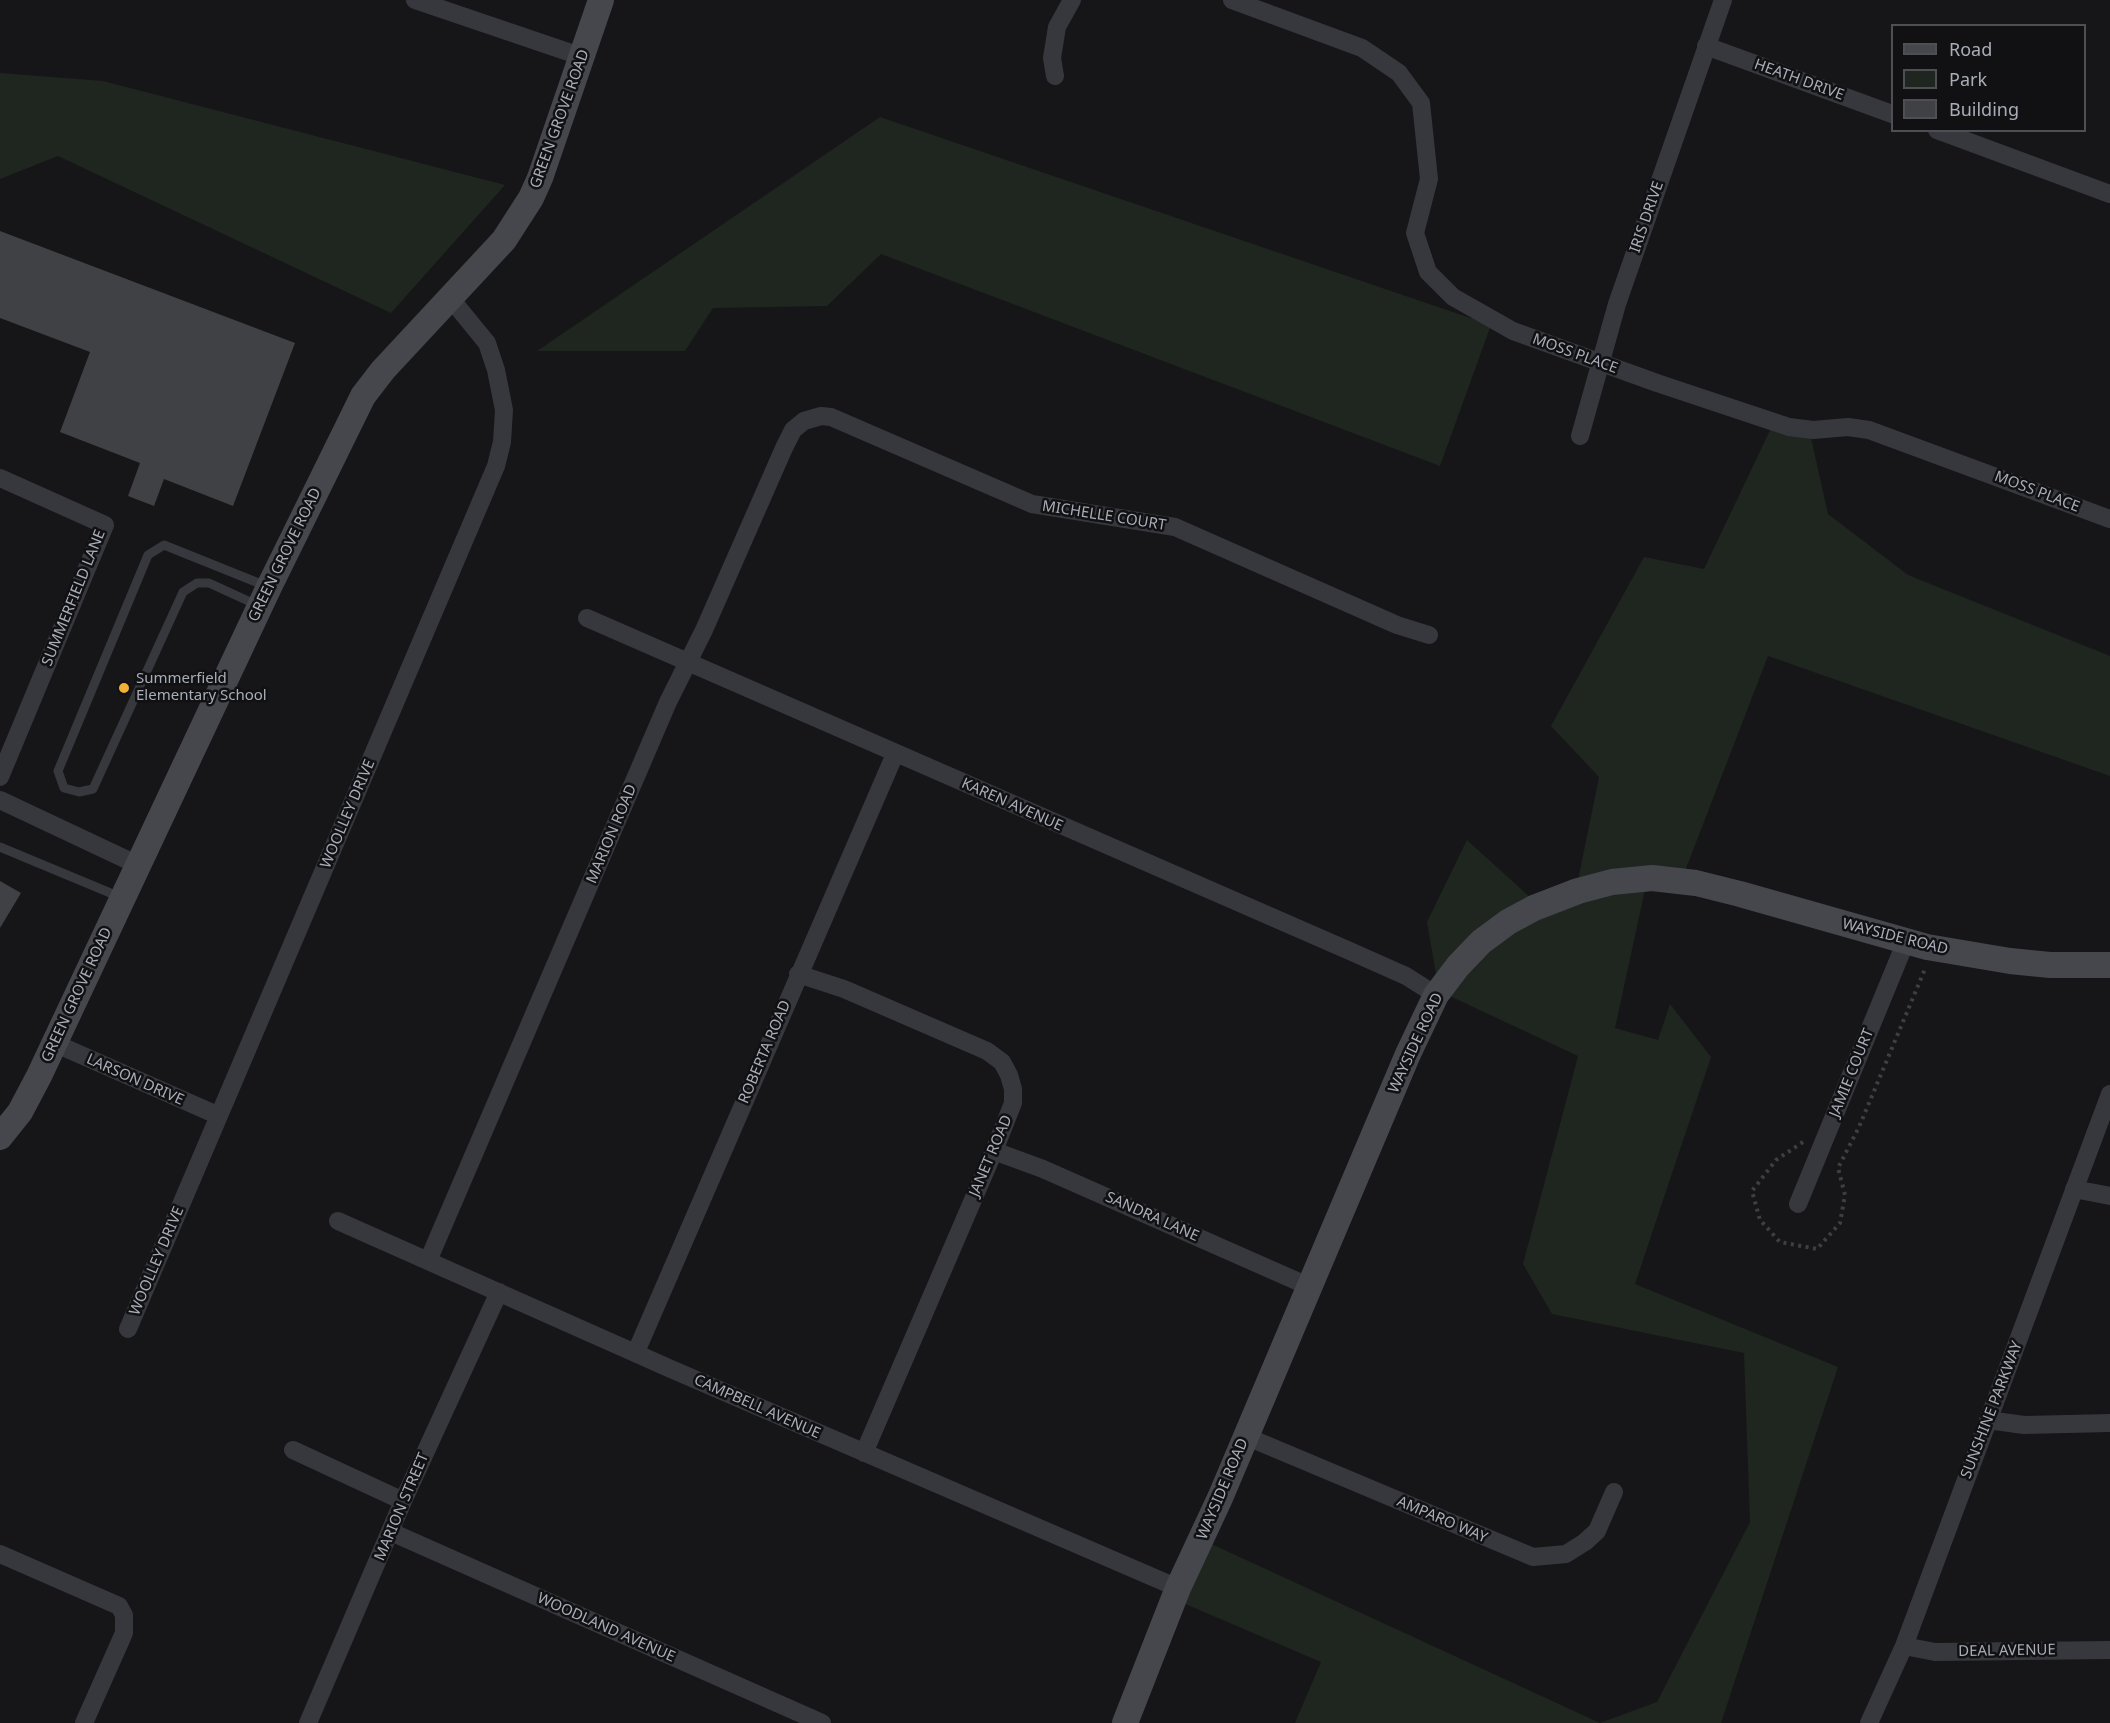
<!DOCTYPE html>
<style>
body{margin:0}
#map{position:relative;width:2110px;height:1723px;overflow:hidden;background:#161618;font-family:"Noto Sans",sans-serif}
canvas{display:block}
.legend{position:absolute;left:1891px;top:24px;width:195px;height:108px;box-sizing:border-box;background:#111113;border:2px solid #4d4f55;margin:0;padding:8px 10px;list-style:none;font-size:18px;color:#a8adb8}
.legend li{display:flex;align-items:center;gap:12px;height:30px}
.legend b{width:30px;border:2px solid #4d4f55}
</style>
<div id="map">
<canvas width="2110" height="1723"></canvas>
<ul class="legend">
<li><b style="height:8px;background:#45474d"></b>Road</li>
<li><b style="height:16px;background:#1e261f"></b>Park</li>
<li><b style="height:16px;background:#404145"></b>Building</li>
</ul>
</div>
<script>
const c = document.querySelector('canvas').getContext('2d');
c.lineJoin = 'round';
function fill(path, color) { c.fillStyle = color; c.fill(path, 'evenodd'); }
const shape = rows => new Path2D(rows.map(r => 'M' + r).join(''));
function strokePath(path, color, width, dash) { c.strokeStyle = color; c.lineWidth = width; c.lineCap = dash ? 'butt' : 'round'; c.setLineDash(dash || []); c.stroke(path); }
function label(font, color, halo, rows, align = 'center') {
  c.font = font + ' "Noto Sans",sans-serif'; c.lineWidth = 5; c.setLineDash([]); c.textBaseline = 'middle'; c.strokeStyle = halo; c.fillStyle = color; for (const [text, x, y, turn = 0] of rows) {
    c.save(); c.translate(x, y); c.rotate((+turn || 0) * Math.PI / 180); c.textAlign = isNaN(turn) ? turn : align; if (halo) c.strokeText(text, 0, 0); c.fillText(text, 0, 0); c.restore();
  }
}
fill(shape([
 [0,73,103,81,505,185,391,313,58,156,0,179],
 [880,117,1491,325,1440,466,881,254,827,306,713,308,685,351,537,351],
 [1773,424,1809,429,1828,514,1908,575,2110,656,2110,776,1768,656,1680,884,1646,885,1615,1028,1658,1040,1670,1004,1711,1057,1635,1284,1838,1367,1721,1723,1295,1723,1321,1662,1169,1597,1194,1536,1600,1723,1657,1702,1750,1522,1744,1353,1552,1314,1523,1264,1578,1056,1439,991,1427,922,1467,840,1542,908,1575,895,1599,777,1551,726,1644,557,1704,569]
]), '#1e261f');
fill(shape([
 [0,231,295,343,233,506,164,479,154,506,128,496,140,463,60,432,90,352,0,318],
 [0,881,21,893,0,928]
]), '#404145');
strokePath(shape([
 [1803,1142,1776,1160,1752,1191,1760,1220,1780,1242,1817,1249,1840,1223,1845,1195,1838,1168,1859,1127,1925,969]
]), '#3d3f44', 4, [3, 4.5]);
strokePath(shape([
 [257,605,209,583,197,583,183,592,93,789,79,792,64,788,58,771,148,555,164,545,266,586],
 [0,847,120,897]
]), '#37383d', 9);
strokePath(shape([
 [415,0,583,57],
 [1232,0,1362,48,1399,73,1421,103,1429,179,1415,233,1428,272,1453,297,1513,331,1657,383,1789,427,1813,430,1848,427,1869,430,2110,519],
 [1706,46,1892,114],
 [1055,76,1052,58,1057,27,1072,0],
 [1937,130,2110,194],
 [1580,436,1617,304,1723,0],
 [0,478,105,525,0,777],
 [587,618,1352,952,1406,976,1436,995],
 [0,800,138,865],
 [798,974,844,989,987,1051,1002,1062,1009,1075,1013,1089,1013,1103,994,1151,864,1453],
 [54,1043,217,1115],
 [994,1151,1043,1169,1308,1286],
 [2074,1189,2110,1196],
 [1798,1204,1906,941],
 [338,1221,671,1369,1178,1588],
 [428,1261,668,702,704,630,784,448,793,430,804,421,821,416,831,417,1032,504,1175,527,1397,625,1429,635],
 [128,1329,496,466,502,442,504,410,496,370,487,343,451,299],
 [636,1352,895,754],
 [1988,1420,2024,1425,2110,1423],
 [1245,1436,1533,1557,1566,1554,1585,1542,1597,1531,1614,1492],
 [293,1450,403,1501],
 [391,1532,822,1723],
 [0,1554,119,1606,124,1615,124,1633,84,1723],
 [1904,1646,1935,1652,2110,1650],
 [308,1723,403,1501,499,1292],
 [1869,1723,1904,1646,2110,1094]
]), '#37383d', 18);
strokePath(shape([
 [0,1137,20,1112,39,1076,269,587,363,396,383,370,504,240,531,198,540,178,601,0],
 [1125,1723,1178,1588,1220,1498,1408,1054,1436,995,1458,966,1481,942,1508,922,1534,908,1578,891,1612,882,1652,878,1696,883,1740,894,1927,947,2010,961,2050,965,2110,965]
]), '#45474d', 26);
for (const [x, y, r, color] of [
 [124,688,6,"#f2b134"]
]) { const dot = new Path2D(); dot.arc(x, y, r, 0, 2 * Math.PI); c.fillStyle = color; c.fill(dot); strokePath(dot, '#111113', 2); }
label('15px', '#a8adb8', '#111113', [
 ["HEATH DRIVE",1799,80,20],
 ["GREEN GROVE ROAD",560,119,-70],
 ["IRIS DRIVE",1647,217,-71],
 ["MOSS PLACE",1575,354,20],
 ["MOSS PLACE",2037,492,21],
 ["MICHELLE COURT",1104,516,9],
 ["GREEN GROVE ROAD",285,555,-64],
 ["SUMMERFIELD LANE",74,598,-68],
 ["KAREN AVENUE",1012,805,24],
 ["WOOLLEY DRIVE",348,814,-67],
 ["MARION ROAD",612,834,-67],
 ["WAYSIDE ROAD",1895,937,14],
 ["GREEN GROVE ROAD",77,995,-65],
 ["WAYSIDE ROAD",1416,1043,-65],
 ["ROBERTA ROAD",765,1052,-67],
 ["JAMIE COURT",1852,1073,-68],
 ["LARSON DRIVE",135,1080,24],
 ["JANET ROAD",991,1156,-67],
 ["SANDRA LANE",1152,1217,24],
 ["WOOLLEY DRIVE",157,1261,-67],
 ["CAMPBELL AVENUE",757,1407,24],
 ["SUNSHINE PARKWAY",1992,1410,-69],
 ["WAYSIDE ROAD",1223,1489,-67],
 ["MARION STREET",402,1507,-67],
 ["AMPARO WAY",1442,1520,23],
 ["WOODLAND AVENUE",606,1628,24],
 ["DEAL AVENUE",2007,1651,-1]
]);
label('15px', '#a8adb8', '#111113', [
 ["Summerfield",136,679],
 ["Elementary School",136,696]
], 'left');
</script>
